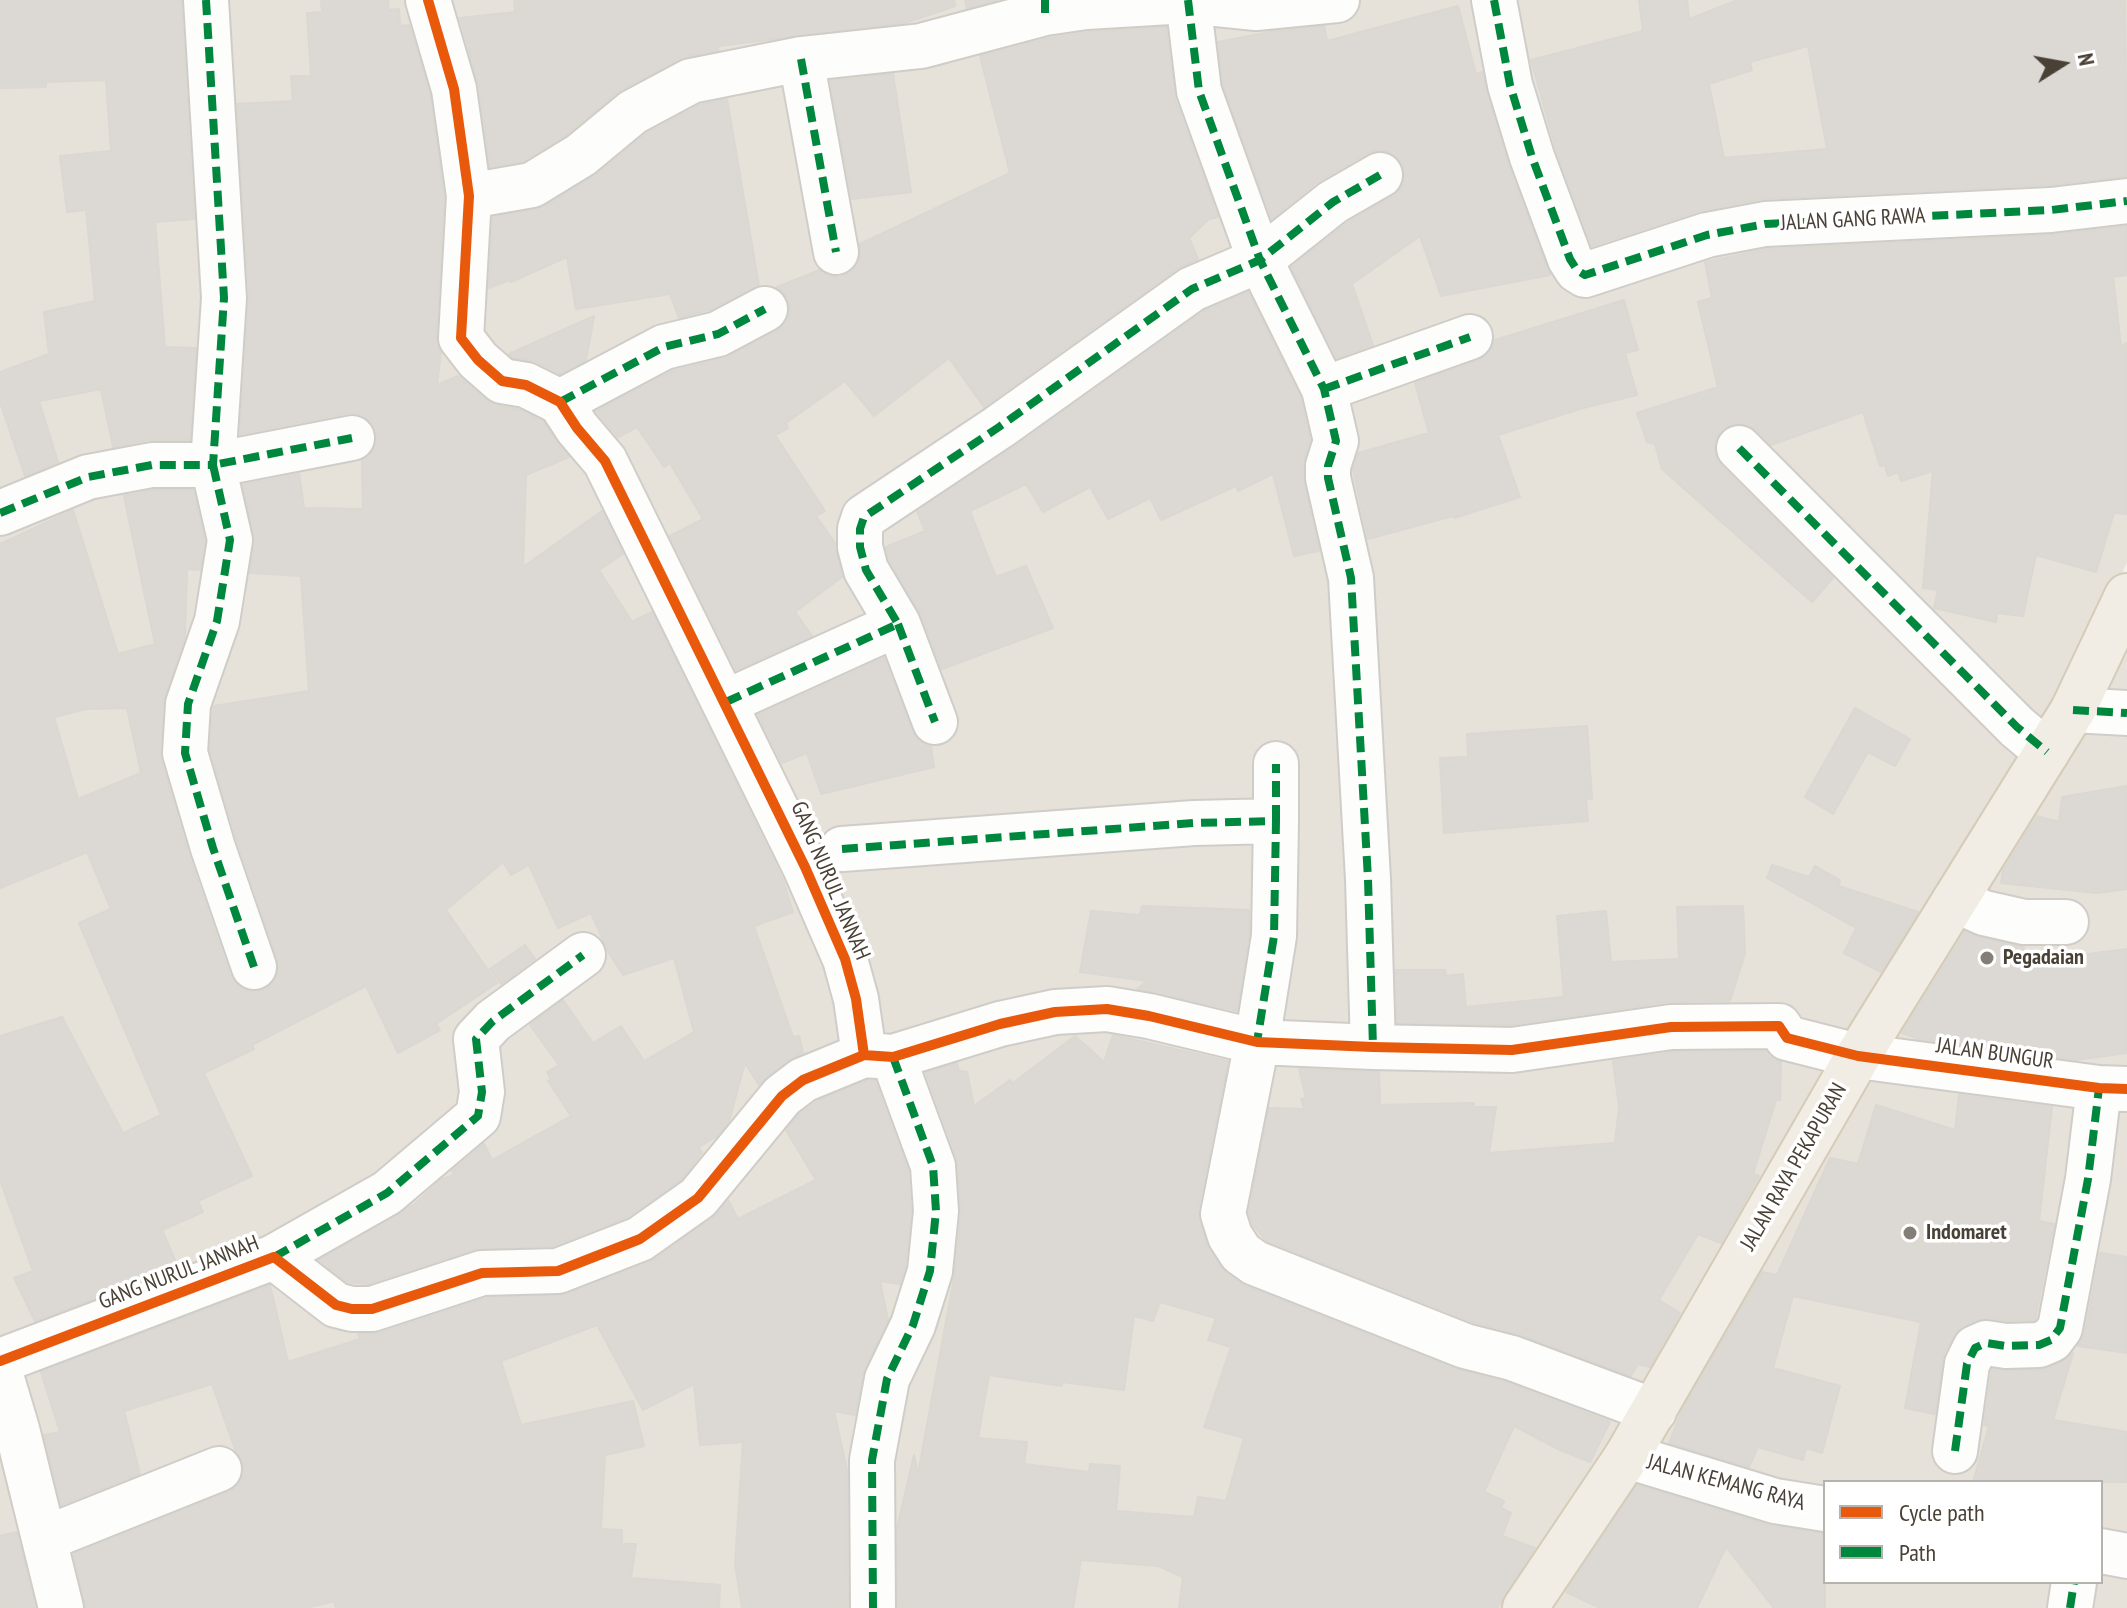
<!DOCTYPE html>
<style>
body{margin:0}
#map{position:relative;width:2127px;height:1608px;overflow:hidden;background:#f2f0ec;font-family:"PT Sans Narrow",sans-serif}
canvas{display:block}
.legend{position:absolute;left:1823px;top:1480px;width:280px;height:104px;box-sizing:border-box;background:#fff;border:2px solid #b6b3af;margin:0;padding:10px 14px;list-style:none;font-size:24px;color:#494136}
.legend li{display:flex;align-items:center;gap:16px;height:40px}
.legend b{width:40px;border:2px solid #b6b3af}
.north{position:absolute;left:2023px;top:24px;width:80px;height:80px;-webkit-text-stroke:6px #fff;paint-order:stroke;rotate:79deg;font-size:22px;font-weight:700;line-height:32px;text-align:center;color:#494136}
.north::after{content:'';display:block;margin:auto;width:28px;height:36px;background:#494136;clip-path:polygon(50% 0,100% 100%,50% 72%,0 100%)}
</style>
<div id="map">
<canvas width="2127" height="1608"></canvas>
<ul class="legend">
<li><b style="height:10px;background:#e8590c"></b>Cycle path</li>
<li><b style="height:10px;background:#00873e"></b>Path</li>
</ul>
<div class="north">N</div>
</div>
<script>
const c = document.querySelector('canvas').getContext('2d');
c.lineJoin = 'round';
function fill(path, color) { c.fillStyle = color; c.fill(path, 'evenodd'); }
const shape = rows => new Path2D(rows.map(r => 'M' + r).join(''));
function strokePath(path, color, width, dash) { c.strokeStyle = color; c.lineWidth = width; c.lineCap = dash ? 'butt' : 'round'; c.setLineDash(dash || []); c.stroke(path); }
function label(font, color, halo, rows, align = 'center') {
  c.font = font + ' "PT Sans Narrow",sans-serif'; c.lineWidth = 7; c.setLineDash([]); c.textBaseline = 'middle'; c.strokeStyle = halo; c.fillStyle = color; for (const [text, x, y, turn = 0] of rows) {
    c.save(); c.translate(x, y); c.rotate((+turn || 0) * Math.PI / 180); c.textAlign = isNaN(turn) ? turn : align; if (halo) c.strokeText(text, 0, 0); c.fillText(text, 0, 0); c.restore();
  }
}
fill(shape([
 [0,0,2127,0,2127,562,2108,605,1889,989,1596,1472,1505,1608,0,1608],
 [2127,596,2127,1608,1525,1608],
 [1825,1482,2101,1482,2101,1582,1825,1582]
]), '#e6e1d9');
const building = shape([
 [0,0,181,0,194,219,155,222,165,347,196,348,190,440,148,440,113,447,101,389,39,401,58,462,25,476,0,402,0,372,49,354,44,312,95,301,86,210,67,212,60,156,111,151,106,80,46,82,46,87,0,88,0,0],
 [321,0,388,0,389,10,399,9,400,26,409,25,430,94,444,197,436,337,441,352,437,385,458,376,486,400,498,406,518,409,543,421,569,457,526,475,523,567,602,511,623,554,599,570,632,622,652,612,783,880,793,912,754,926,793,1037,799,1036,803,1053,788,1060,759,1085,745,1063,729,1121,717,1136,699,1147,702,1153,681,1180,628,1217,553,1246,475,1249,368,1284,347,1282,319,1260,416,1203,442,1179,454,1175,452,1171,484,1144,492,1160,571,1116,548,1081,551,1079,547,1072,559,1065,530,1025,563,1000,593,1043,621,1026,644,1061,694,1032,674,958,623,975,609,953,591,913,558,928,529,865,511,875,503,862,446,910,497,983,436,1024,440,1030,398,1053,366,986,252,1045,254,1049,204,1073,252,1176,198,1201,203,1212,162,1230,178,1267,35,1321,14,1278,33,1271,0,1180,0,1036,62,1017,123,1133,161,1115,79,923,111,909,87,852,0,888,0,544,73,510,118,654,155,644,124,496,154,490,193,490,205,541,200,570,187,569,185,636,163,702,161,760,189,856,230,975,237,985,248,991,263,990,272,984,278,972,278,960,237,840,210,750,213,709,214,706,309,691,301,576,250,573,254,535,243,485,299,474,304,508,363,509,362,460,369,456,375,447,377,434,370,421,359,414,348,413,240,434,249,296,237,104,293,101,291,76,311,76,307,13,322,12,321,0],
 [127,708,141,773,78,799,54,717,86,709,127,708],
 [514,0,954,0,955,6,905,23,718,46,718,50,686,57,621,90,566,135,523,161,490,167,479,86,460,18,515,12,514,0],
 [965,0,997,0,967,8,965,0],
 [1639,0,1687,0,1689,19,1738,0,2125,0,2127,176,2049,185,1761,199,1699,211,1592,246,1556,149,1531,60,1643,31,1639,0],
 [1808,46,1827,149,1724,158,1709,84,1752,70,1750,62,1808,46],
 [1458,6,1476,74,1482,72,1508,164,1550,275,1441,296,1420,236,1352,284,1373,345,1337,358,1291,267,1347,223,1393,196,1402,187,1405,176,1402,163,1392,153,1379,150,1368,153,1317,182,1272,219,1223,85,1218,42,1270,32,1324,26,1327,41,1458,6],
 [1166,27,1175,99,1218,217,1209,219,1189,238,1198,259,1177,269,984,407,949,358,874,416,845,381,786,423,788,428,775,435,825,511,816,516,835,543,842,577,795,612,812,636,736,670,670,536,703,519,670,463,664,467,637,427,618,437,596,411,673,371,724,358,777,331,787,322,790,309,787,297,777,287,820,270,828,276,840,277,852,272,860,260,860,244,1010,173,980,56,1050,38,1089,32,1166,27],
 [893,74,911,192,852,199,830,81,893,74],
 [727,99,759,286,709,310,679,318,670,294,576,309,567,257,511,282,510,280,489,288,493,217,545,206,597,174,647,133,700,105,727,99],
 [2127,226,2127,275,2113,277,2121,346,2127,343,2127,514,2114,513,2096,572,2036,555,2023,616,1997,613,1996,622,1934,608,1938,590,1923,588,1933,471,1901,481,1898,472,1888,476,1885,465,1880,466,1863,412,1771,445,1757,430,1745,424,1732,424,1722,430,1715,441,1715,454,1721,466,1833,578,1812,602,1662,469,1655,444,1647,442,1637,413,1718,387,1698,302,1712,298,1705,262,1768,249,2052,235,2127,226],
 [1248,292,1300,397,1310,440,1303,466,1304,483,1319,551,1294,556,1273,474,1238,491,1236,486,1161,520,1150,498,1108,519,1090,487,1043,512,1026,484,970,511,996,577,1026,566,1053,628,942,669,921,615,889,560,886,547,925,531,917,511,1014,447,1204,311,1248,292],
 [1624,300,1638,350,1625,353,1637,395,1583,408,1498,435,1520,497,1454,518,1453,516,1368,539,1353,470,1358,453,1429,433,1415,383,1479,360,1489,353,1495,340,1624,300],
 [594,316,586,360,560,374,537,362,513,358,509,354,594,316],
 [884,658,912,731,919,741,931,746,934,767,821,794,807,753,782,763,758,715,884,658],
 [1855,708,1910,739,1895,766,1868,752,1833,814,1805,797,1855,708],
 [1587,726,1592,799,1586,799,1588,821,1444,833,1440,758,1468,757,1467,734,1587,726],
 [2127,786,2127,889,2097,893,2001,883,2003,871,2037,816,2059,822,2062,797,2127,786],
 [1772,865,1809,877,1815,866,1840,880,1839,886,1918,912,1881,972,1844,953,1856,928,1767,878,1772,865],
 [1142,906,1249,910,1249,934,1237,1011,1137,989,1147,981,1080,972,1091,911,1140,915,1142,906],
 [1743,906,1745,953,1730,1001,1667,1002,1510,1025,1397,1023,1396,970,1445,970,1446,976,1463,974,1466,1007,1564,997,1557,916,1606,911,1611,962,1679,959,1677,907,1743,906],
 [1965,932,1979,937,2024,947,2019,963,2127,949,2127,1053,2075,1060,1919,1039,1902,1033,1965,932],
 [525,945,535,959,501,984,490,969,525,945],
 [1113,1035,1228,1061,1198,1210,1206,1244,1226,1273,1245,1286,1456,1369,1505,1382,1610,1422,1590,1462,1560,1450,1514,1426,1484,1492,1504,1501,1501,1508,1511,1513,1502,1536,1535,1548,1497,1608,1179,1608,1183,1577,1158,1566,1081,1560,1073,1608,898,1608,897,1528,914,1455,918,1474,955,1273,961,1213,957,1158,926,1073,957,1063,959,1071,967,1072,974,1106,1010,1080,1013,1083,1075,1036,1104,1062,1113,1035],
 [1160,1302,1216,1318,1208,1340,1231,1347,1204,1427,1244,1438,1226,1501,1198,1497,1194,1517,1116,1511,1120,1466,1090,1464,1089,1472,1024,1464,1027,1442,978,1438,989,1375,1062,1386,1062,1382,1124,1390,1134,1316,1153,1321,1160,1302],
 [1766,1051,1781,1062,1780,1100,1776,1100,1753,1174,1759,1176,1721,1243,1698,1234,1659,1300,1680,1313,1650,1367,1638,1364,1631,1376,1521,1335,1473,1322,1267,1241,1253,1225,1249,1213,1269,1108,1304,1109,1301,1099,1306,1098,1299,1069,1379,1072,1380,1105,1474,1103,1474,1107,1496,1107,1489,1153,1615,1143,1619,1107,1613,1061,1673,1052,1766,1051],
 [868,1080,875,1081,908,1171,911,1211,905,1266,900,1284,880,1281,888,1320,864,1369,855,1415,834,1411,847,1470,848,1608,742,1608,735,1564,743,1442,700,1445,694,1384,643,1410,597,1325,501,1361,521,1425,633,1401,644,1446,605,1455,601,1529,622,1530,622,1544,636,1544,631,1578,720,1585,719,1608,336,1608,334,1601,307,1608,85,1608,74,1554,228,1492,239,1484,244,1473,242,1460,236,1452,212,1384,124,1411,140,1474,61,1505,44,1435,60,1432,41,1372,270,1285,288,1362,360,1339,358,1334,380,1333,486,1298,567,1294,654,1259,712,1218,728,1200,738,1219,816,1180,786,1130,799,1114,816,1102,868,1080],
 [1959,1095,2052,1107,2039,1221,2054,1224,2035,1320,2007,1321,1989,1318,1964,1326,1953,1337,1944,1353,1935,1414,1905,1408,1921,1322,1793,1296,1773,1368,1840,1386,1822,1453,1806,1448,1803,1460,1758,1447,1749,1467,1669,1443,1682,1410,1762,1272,1777,1275,1830,1158,1858,1164,1876,1105,1955,1130,1959,1095],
 [2100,1253,2127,1257,2127,1353,2078,1346,2085,1333,2100,1253],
 [2073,1353,2053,1420,2127,1432,2127,1482,1973,1482,1989,1426,1984,1425,1992,1369,2040,1370,2061,1363,2073,1353],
 [1637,1485,1768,1525,1825,1533,1825,1608,1774,1608,1726,1547,1697,1608,1600,1608,1566,1592,1637,1485],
 [17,1532,35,1608,0,1608,0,1536,17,1532]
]);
fill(building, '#dcd9d4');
strokePath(building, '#dbd7d1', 2);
const minor = shape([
 [1188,0,1199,91,1260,260,1324,389,1336,441,1328,466,1328,478,1351,578,1368,879,1373,1047],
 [1494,0,1510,85,1532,157,1570,259,1577,270,1585,275,1707,235,1765,224,2051,210,2127,201],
 [801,59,836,252],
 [469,196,532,185,581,155,633,112,691,81,801,59,921,46,1045,13,1086,7,1187,1,1256,8,1337,0],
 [1324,389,1470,337],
 [560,402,664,347,718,334,765,309],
 [1739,448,2017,727,2047,752],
 [0,513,88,477,152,465,213,465,224,298,206,0],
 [898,624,935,722],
 [726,702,898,624,866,570,860,547,860,529,864,517,999,427,1192,289,1260,260,1333,202,1380,175],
 [2073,710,2127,713],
 [1276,821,1276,764],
 [842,849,1194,823,1276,821,1274,936,1257,1042,1223,1214,1230,1236,1241,1253,1255,1263,1465,1346,1512,1358,1654,1411],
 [1955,900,1984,913,2024,922,2066,922],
 [254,967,213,848,185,753,188,704,217,621,230,540,213,465,352,438],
 [864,1055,893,1057,1000,1024,1055,1012,1107,1009,1149,1016,1257,1042,1373,1047,1512,1050,1671,1027,1779,1026,1787,1038,1858,1056,2099,1088,2127,1089],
 [274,1257,387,1193,478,1116,482,1092,476,1039,493,1021,583,955],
 [0,1361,274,1257,336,1305,352,1309,372,1309,482,1273,558,1271,640,1239,698,1198,782,1096,803,1080,864,1055,856,999,845,959,805,867,605,461,577,428,560,402,526,385,502,381,478,360,461,338,469,196,454,89,428,0],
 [0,1372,17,1429,61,1608],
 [1955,1451,1967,1364,1975,1348,1986,1343,2006,1346,2039,1345,2051,1340,2060,1328,2088,1179,2099,1088],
 [1627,1456,1775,1501,1825,1509],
 [44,1539,219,1469],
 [2101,1551,2127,1556],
 [873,1608,872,1460,887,1379,913,1325,930,1271,936,1211,933,1166,893,1057],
 [2070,1608,2074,1582]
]);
const major = shape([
 [1525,1608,1627,1456,1858,1056,2073,710,2127,596]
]);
strokePath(minor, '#d0cdc9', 48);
strokePath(major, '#d5cbb8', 48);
strokePath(minor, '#fdfdfc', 44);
strokePath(major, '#f2ede4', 44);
strokePath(shape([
 [1045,0,1045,13],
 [1188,0,1199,91,1260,260,1324,389,1336,441,1328,466,1328,478,1351,578,1368,879,1373,1047],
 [1494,0,1510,85,1532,157,1570,259,1577,270,1585,275,1707,235,1765,224,2051,210,2127,201],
 [801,59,836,252],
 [1324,389,1470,337],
 [560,402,664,347,718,334,765,309],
 [1739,448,2017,727,2047,752],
 [0,513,88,477,152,465,213,465,224,298,206,0],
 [898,624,935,722],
 [726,702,898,624,866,570,860,547,860,529,864,517,999,427,1192,289,1260,260,1333,202,1380,175],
 [2073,710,2127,713],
 [1276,821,1276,764],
 [842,849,1194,823,1276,821,1274,936,1257,1042],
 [254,967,213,848,185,753,188,704,217,621,230,540,213,465,352,438],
 [274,1257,387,1193,478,1116,482,1092,476,1039,493,1021,583,955],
 [1955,1451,1967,1364,1975,1348,1986,1343,2006,1346,2039,1345,2051,1340,2060,1328,2088,1179,2099,1088],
 [873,1608,872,1460,887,1379,913,1325,930,1271,936,1211,933,1166,893,1057],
 [2070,1608,2074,1582]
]), '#00873e', 8, [16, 8]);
strokePath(shape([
 [864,1055,893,1057,1000,1024,1055,1012,1107,1009,1149,1016,1257,1042,1373,1047,1512,1050,1671,1027,1779,1026,1787,1038,1858,1056,2099,1088,2127,1089],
 [0,1361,274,1257,336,1305,352,1309,372,1309,482,1273,558,1271,640,1239,698,1198,782,1096,803,1080,864,1055,856,999,845,959,805,867,605,461,577,428,560,402,526,385,502,381,478,360,461,338,469,196,454,89,428,0]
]), '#e8590c', 10);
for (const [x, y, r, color] of [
 [1987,958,8,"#847e76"],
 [1910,1233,8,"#847e76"]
]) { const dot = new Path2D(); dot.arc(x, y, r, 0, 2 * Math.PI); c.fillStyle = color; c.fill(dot); strokePath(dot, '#fff', 3); }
label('22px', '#494136', '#fff', [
 ["JALAN GANG RAWA",1853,220,-3],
 ["GANG NURUL JANNAH",830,881,67],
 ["JALAN BUNGUR",1995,1054,8],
 ["JALAN RAYA PEKAPURAN",1794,1167,-60],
 ["GANG NURUL JANNAH",179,1273,-21],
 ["JALAN KEMANG RAYA",1726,1483,15]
]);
label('bold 22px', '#494136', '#fff', [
 ["Pegadaian",2003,958],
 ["Indomaret",1926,1233]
], 'left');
</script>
